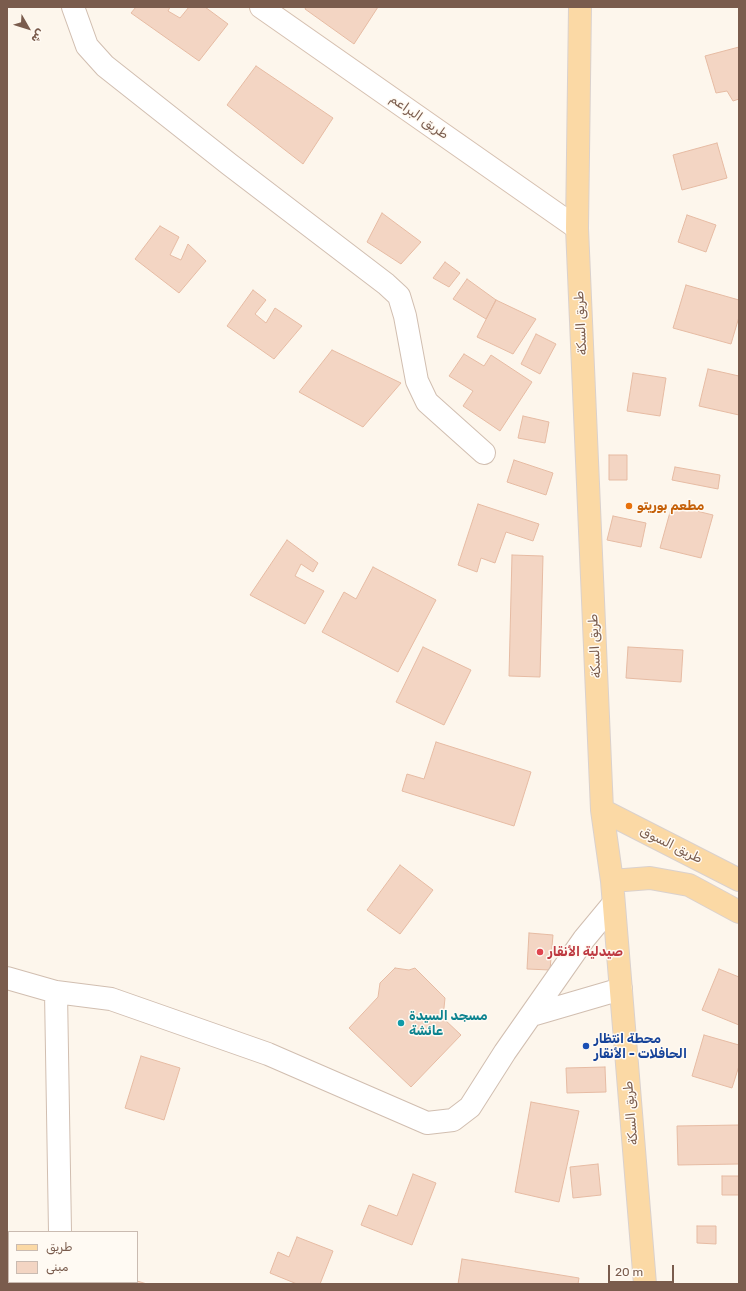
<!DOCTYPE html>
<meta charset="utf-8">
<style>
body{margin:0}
#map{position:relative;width:746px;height:1291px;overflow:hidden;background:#fdf6ec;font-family:Rubik,"Noto Sans Arabic",sans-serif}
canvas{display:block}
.frame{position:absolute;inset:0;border:8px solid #7a5c4d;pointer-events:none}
.legend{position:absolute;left:8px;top:1231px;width:130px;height:52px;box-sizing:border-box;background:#fffaf3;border:1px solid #cabbb1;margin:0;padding:5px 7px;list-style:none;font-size:12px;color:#7a5c4d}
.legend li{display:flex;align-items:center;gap:8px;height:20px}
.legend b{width:20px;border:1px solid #cabbb1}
.north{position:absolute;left:8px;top:8px;width:40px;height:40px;-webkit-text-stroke:3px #fffaf3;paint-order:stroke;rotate:129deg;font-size:11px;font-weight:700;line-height:16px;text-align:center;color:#7a5c4d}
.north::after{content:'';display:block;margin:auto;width:14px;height:18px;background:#7a5c4d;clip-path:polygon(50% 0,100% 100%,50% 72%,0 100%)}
.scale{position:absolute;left:608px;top:1265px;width:66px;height:18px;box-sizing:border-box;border:2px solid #7a5c4d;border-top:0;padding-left:5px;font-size:12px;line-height:14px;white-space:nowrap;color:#7a5c4d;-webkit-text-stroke:3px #fffaf3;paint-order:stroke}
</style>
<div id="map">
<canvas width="746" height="1291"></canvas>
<div class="frame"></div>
<ul class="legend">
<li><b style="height:5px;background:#fbd9a5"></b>طريق</li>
<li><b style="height:11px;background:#f3d5c3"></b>مبنى</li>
</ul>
<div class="north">ش</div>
<div class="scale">20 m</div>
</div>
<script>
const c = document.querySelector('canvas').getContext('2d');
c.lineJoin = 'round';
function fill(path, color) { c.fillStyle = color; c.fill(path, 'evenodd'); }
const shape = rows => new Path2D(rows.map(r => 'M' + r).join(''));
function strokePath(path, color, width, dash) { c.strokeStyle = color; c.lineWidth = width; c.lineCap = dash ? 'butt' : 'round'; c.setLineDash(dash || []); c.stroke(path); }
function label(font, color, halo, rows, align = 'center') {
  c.font = font + ' Rubik,"Noto Sans Arabic",sans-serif'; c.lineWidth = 3; c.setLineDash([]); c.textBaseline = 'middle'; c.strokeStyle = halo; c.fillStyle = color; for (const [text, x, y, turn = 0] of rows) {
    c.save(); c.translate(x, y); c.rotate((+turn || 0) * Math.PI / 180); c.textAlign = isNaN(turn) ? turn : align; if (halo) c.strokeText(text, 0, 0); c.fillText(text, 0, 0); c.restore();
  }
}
const building = shape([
 [136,7,170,7,168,11,180,18,189,7,205,7,228,24,199,61,131,13,136,7],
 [306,7,378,7,354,44,305,9,306,7],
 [739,47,739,99,733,101,727,91,716,93,705,56,739,47],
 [256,66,333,118,303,164,227,105,256,66],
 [717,143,727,178,682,190,673,155,717,143],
 [382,213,421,242,401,264,367,242,382,213],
 [687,215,716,225,706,252,678,242,687,215],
 [160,226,179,237,170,255,181,260,188,244,206,261,179,293,135,259,160,226],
 [445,262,460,273,449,287,433,278,445,262],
 [467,279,496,300,486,319,453,299,467,279],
 [686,285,739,300,739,317,731,344,673,328,686,285],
 [253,290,266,300,255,314,266,323,275,308,302,326,274,359,227,326,253,290],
 [496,300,536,319,513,354,477,337,496,300],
 [536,334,556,344,540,374,521,364,536,334],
 [332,350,401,383,363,427,299,392,332,350],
 [464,354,484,366,491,355,532,382,500,431,463,406,473,391,449,376,464,354],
 [708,369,739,376,739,415,699,406,708,369],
 [633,373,666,378,660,416,627,411,633,373],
 [523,416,549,422,545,443,518,438,523,416],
 [609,455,627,455,627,480,609,480,609,455],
 [514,460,553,473,546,495,507,482,514,460],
 [675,467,720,475,718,489,672,480,675,467],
 [478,504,539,524,533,541,506,532,495,563,481,558,477,572,458,565,478,504],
 [672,505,713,515,701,558,660,548,672,505],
 [613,516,646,523,641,547,607,540,613,516],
 [287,540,318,563,313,572,301,564,295,576,324,591,305,624,250,595,287,540],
 [512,555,543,556,540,677,509,676,512,555],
 [373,567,436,600,398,672,322,632,344,592,356,599,373,567],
 [423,647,471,670,444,725,396,702,423,647],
 [628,647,683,650,681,682,626,678,628,647],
 [436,742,531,772,514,826,402,791,407,774,424,779,436,742],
 [400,865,433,890,400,934,367,910,400,865],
 [529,933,553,935,550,970,527,969,529,933],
 [395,968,409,970,415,968,445,998,443,1018,461,1035,411,1087,349,1028,378,997,380,983,395,968],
 [719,969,739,977,739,1025,702,1010,719,969],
 [704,1035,739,1045,739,1066,732,1088,692,1076,704,1035],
 [141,1056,180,1068,164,1120,125,1108,141,1056],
 [605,1067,606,1092,567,1093,566,1068,605,1067],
 [531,1102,579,1111,559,1202,515,1192,531,1102],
 [739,1125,739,1164,678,1165,677,1126,739,1125],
 [598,1164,601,1195,573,1198,570,1167,598,1164],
 [413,1174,436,1183,412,1245,361,1225,369,1205,397,1216,413,1174],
 [722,1176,739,1176,739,1195,722,1195,722,1176],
 [697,1226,716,1226,716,1244,697,1243,697,1226],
 [297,1237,333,1251,320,1284,297,1284,270,1273,278,1252,289,1257,297,1237],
 [462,1259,579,1278,578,1284,458,1284,462,1259],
 [137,1281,147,1284,131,1284,132,1282,137,1281]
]);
fill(building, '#f3d5c3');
strokePath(building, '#e6bba3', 1);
const street = shape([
 [73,7,87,46,105,66,229,164,386,284,399,296,405,316,417,381,427,402,484,453],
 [7,978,56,992,111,999,268,1054,427,1123,453,1120,470,1107,505,1052,584,939,613,904],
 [56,992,60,1232],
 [532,1015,621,989],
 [61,1282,61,1284]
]);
const secondary = shape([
 [261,7,577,228]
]);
const primary = shape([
 [580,7,577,228,602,810,612,881,645,1284],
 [602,810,739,880],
 [612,881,650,878,689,885,739,912]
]);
strokePath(street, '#d1beb0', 24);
strokePath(secondary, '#d6c0b0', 24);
strokePath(primary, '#dad1cd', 24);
strokePath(street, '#fff', 22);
strokePath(secondary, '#fff', 22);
strokePath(primary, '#fbd9a5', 22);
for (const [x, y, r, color] of [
 [629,506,4,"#e8710a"],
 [540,952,4,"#e0444e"],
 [401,1023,4,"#0f9aa8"],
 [586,1046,4,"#1a4fb4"]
]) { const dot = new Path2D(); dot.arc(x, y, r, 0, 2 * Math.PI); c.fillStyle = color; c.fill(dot); strokePath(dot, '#fffaf3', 1.5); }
label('13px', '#7a5c4d', '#fffaf3', [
 ["طريق البراعم",419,117,35],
 ["طريق السكة",581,323,-93],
 ["طريق السكة",595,646,-93],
 ["طريق السوق",671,845,26],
 ["طريق السكة",631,1113,-95]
]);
label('bold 13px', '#c56008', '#fffaf3', [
 ["مطعم بوريتو",637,506]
], 'left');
label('bold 13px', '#be3a42', '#fffaf3', [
 ["صيدلية الأنقار",548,952]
], 'left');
label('bold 13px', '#0d838f', '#fffaf3', [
 ["مسجد السيدة",409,1016],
 ["عائشة",409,1031]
], 'left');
label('bold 13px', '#164399', '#fffaf3', [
 ["محطة انتظار",594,1039],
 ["الحافلات - الأنقار",594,1054]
], 'left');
</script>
